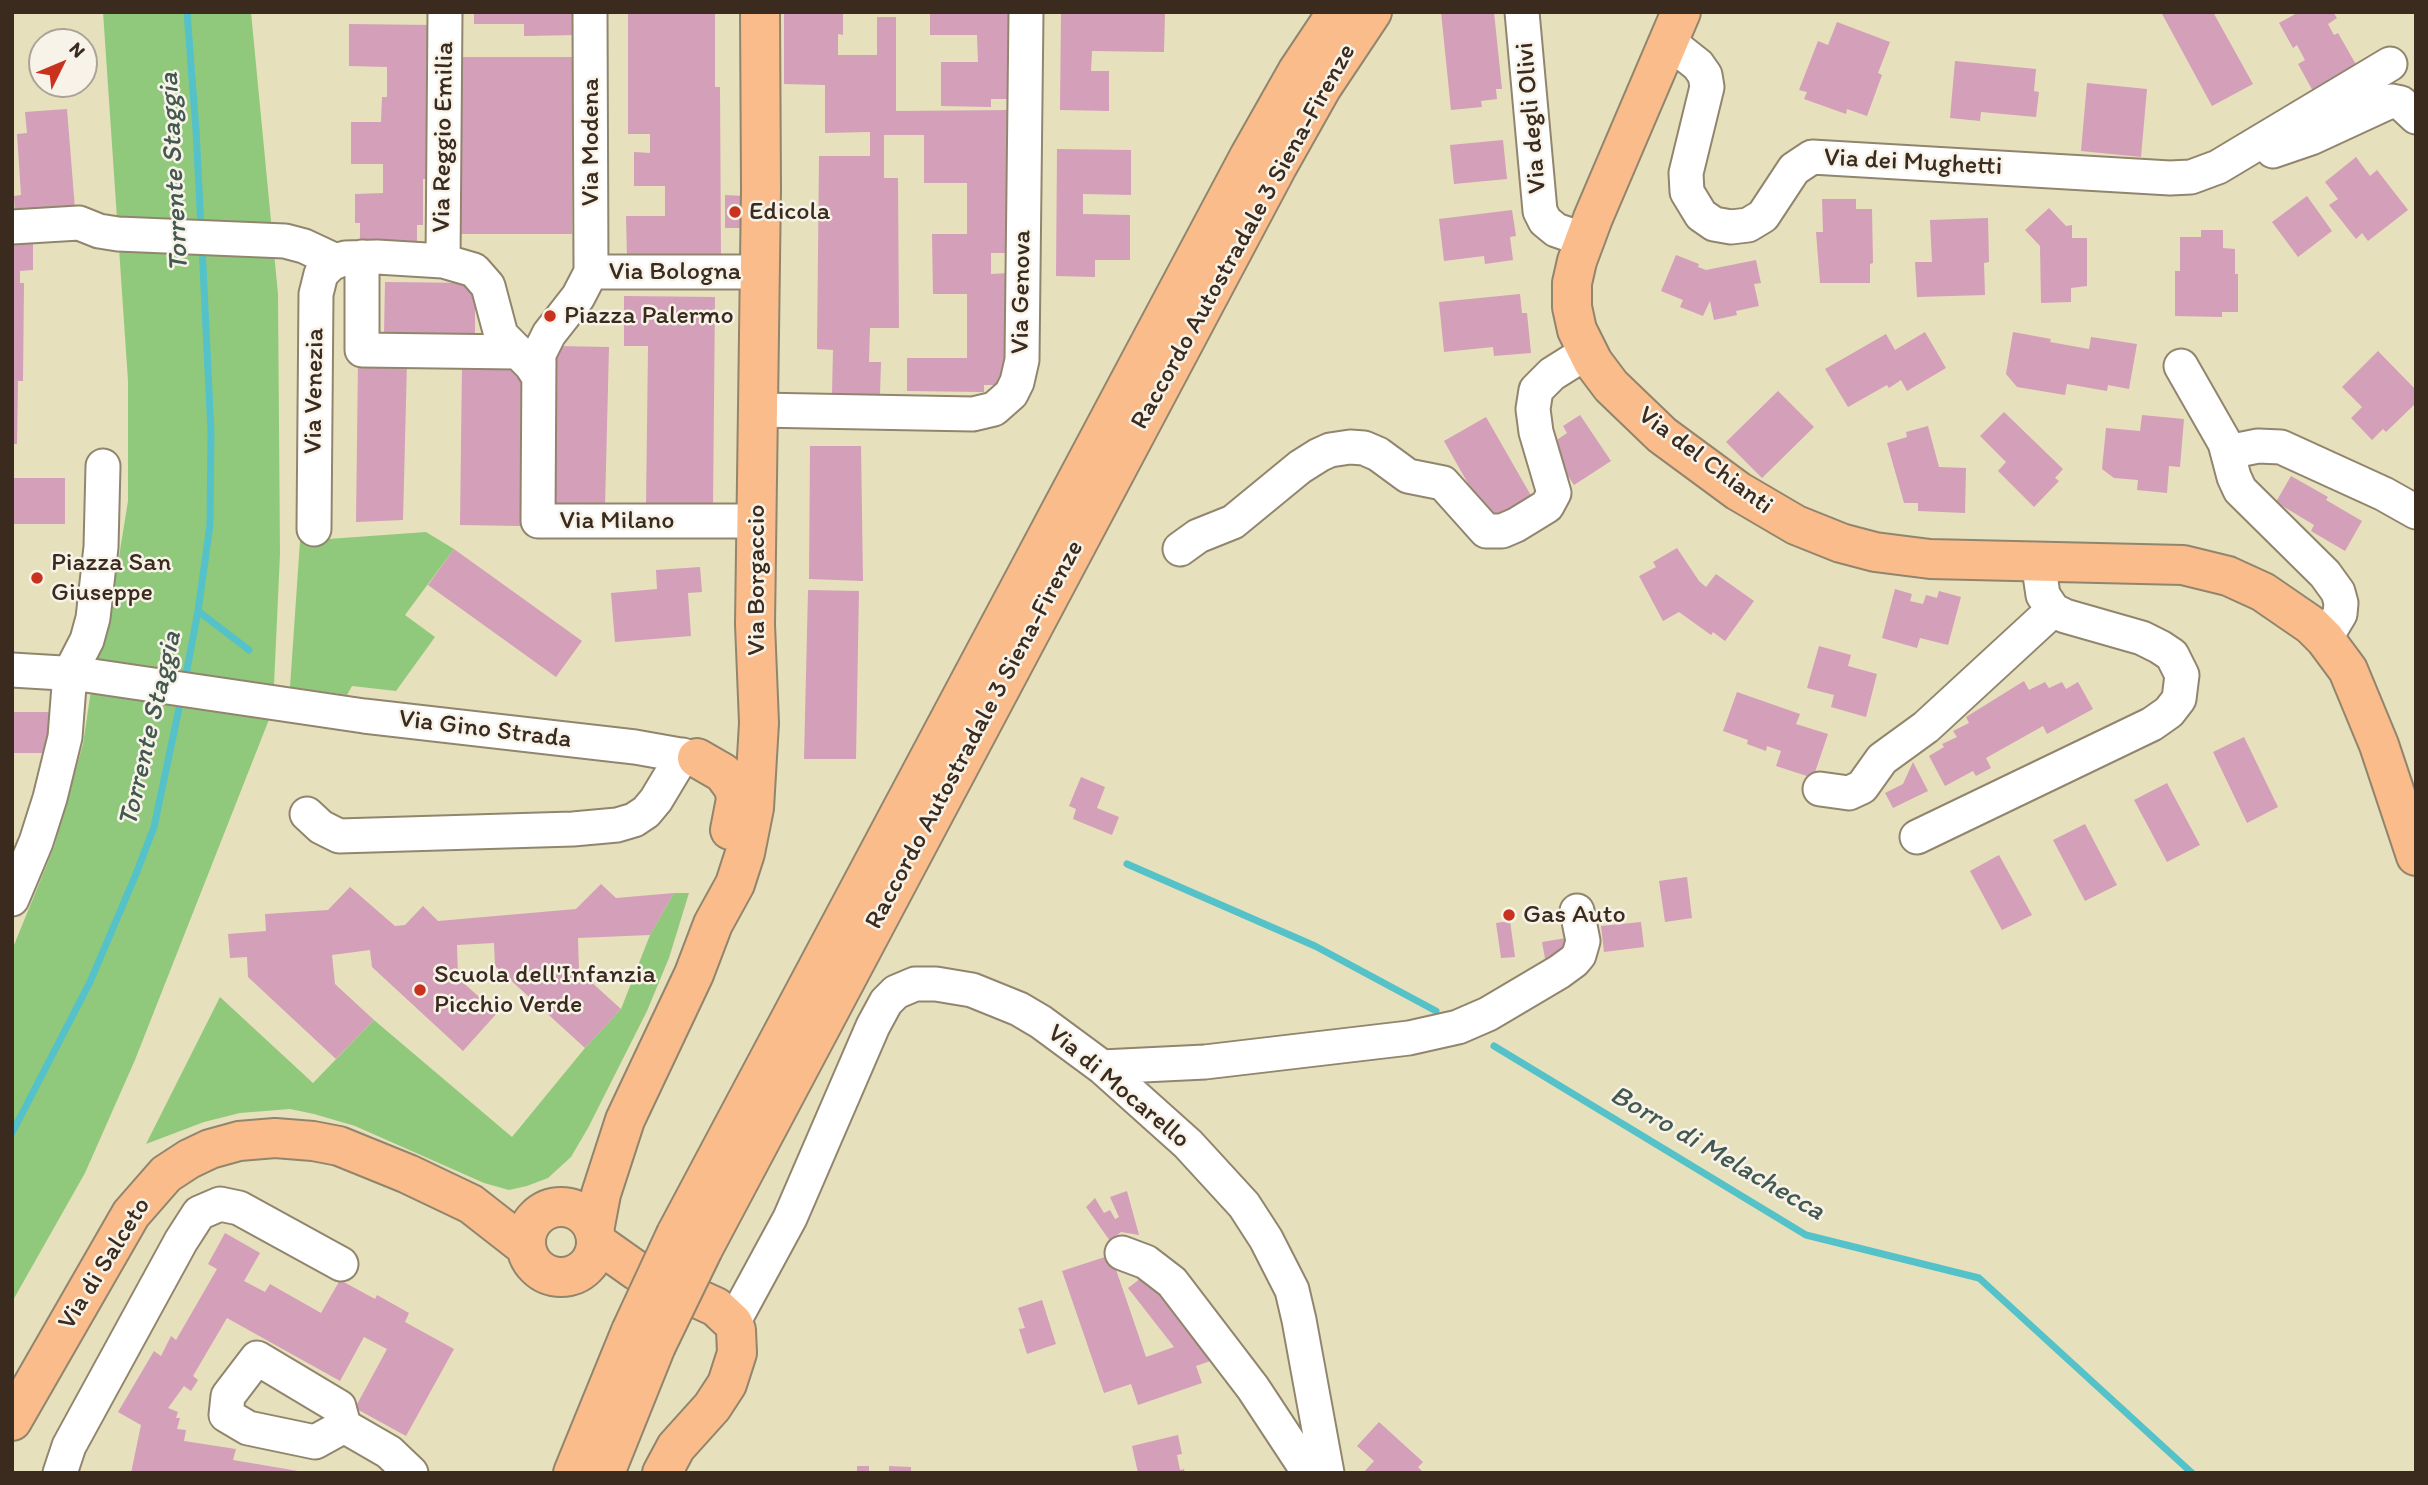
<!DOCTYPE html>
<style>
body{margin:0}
#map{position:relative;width:2428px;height:1485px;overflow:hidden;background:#e7e0bd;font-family:Itim,sans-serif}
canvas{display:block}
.frame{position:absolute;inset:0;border:14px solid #3b2a1e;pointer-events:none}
.north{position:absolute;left:28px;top:28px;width:70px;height:70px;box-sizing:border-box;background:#f7f3e8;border:2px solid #aca397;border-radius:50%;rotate:47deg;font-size:19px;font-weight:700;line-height:28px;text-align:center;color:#3b2a1e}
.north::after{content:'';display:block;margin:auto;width:24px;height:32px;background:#c8321e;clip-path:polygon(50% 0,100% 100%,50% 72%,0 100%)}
</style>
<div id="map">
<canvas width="2428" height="1485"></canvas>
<div class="frame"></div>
<div class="north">N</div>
</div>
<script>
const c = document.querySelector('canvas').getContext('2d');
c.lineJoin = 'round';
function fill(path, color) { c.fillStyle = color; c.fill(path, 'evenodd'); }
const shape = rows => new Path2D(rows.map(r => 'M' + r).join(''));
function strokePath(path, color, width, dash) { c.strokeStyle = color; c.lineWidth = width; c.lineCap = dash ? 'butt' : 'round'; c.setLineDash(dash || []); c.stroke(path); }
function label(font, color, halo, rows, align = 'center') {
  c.font = font + ' Itim,sans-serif'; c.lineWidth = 5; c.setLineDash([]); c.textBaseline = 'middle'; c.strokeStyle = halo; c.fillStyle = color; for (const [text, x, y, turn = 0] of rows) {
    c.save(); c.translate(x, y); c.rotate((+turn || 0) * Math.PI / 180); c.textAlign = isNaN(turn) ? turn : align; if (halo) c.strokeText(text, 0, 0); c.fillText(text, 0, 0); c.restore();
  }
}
fill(shape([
 [103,12,251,12,278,294,280,554,274,685,270,717,135,1060,85,1173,12,1302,12,950,54,847,83,744,95,663,116,575,128,501,128,381],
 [426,532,454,549,405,615,435,637,396,691,352,686,347,695,290,687,300,541],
 [674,893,689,893,669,958,647,1011,588,1128,571,1157,548,1178,527,1186,509,1190,484,1183,355,1126,314,1114,290,1109,240,1113,204,1122,146,1144,220,997,313,1083,374,1020,512,1137,585,1048,621,1009,650,935]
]), '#91c97c');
strokePath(shape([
 [187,12,196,130,201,228],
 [198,611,249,650],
 [185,680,198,611,210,525,211,432,202,246],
 [1127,864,1315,946,1436,1011],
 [1494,1046,1806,1235,1979,1278,2192,1473],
 [12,1133,90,982,136,874,154,827,181,699]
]), '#54c2c8', 7);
fill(shape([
 [474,12,579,12,579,35,524,36,524,24,474,24],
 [628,12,715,12,715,87,720,87,721,258,627,258,626,216,665,216,665,186,634,186,634,152,650,153,650,134,628,134],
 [784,12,843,12,843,35,838,34,838,55,877,55,877,17,896,17,896,111,1012,110,1012,253,991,253,991,274,1008,273,1008,372,1002,385,984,385,984,392,907,391,907,358,967,358,967,294,933,294,932,234,967,234,967,183,924,183,924,135,884,135,884,178,898,178,899,328,870,328,869,362,881,362,880,394,832,394,833,350,817,349,819,156,870,156,870,132,825,133,825,85,784,84],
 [930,12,1010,12,1014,99,991,99,991,107,941,106,941,62,978,62,977,35,930,35],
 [1061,12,1165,12,1164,52,1092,51,1091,71,1109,71,1109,111,1060,110],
 [1441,12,1494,12,1502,89,1496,89,1497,99,1481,101,1482,107,1451,110],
 [2161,12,2213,12,2253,84,2212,106],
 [2299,12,2333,12,2337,18,2328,24,2334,35,2338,33,2358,68,2314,93,2298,64,2305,60,2297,45,2293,48,2279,23],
 [1837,22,1890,42,1878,73,1882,75,1867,116,1847,109,1846,114,1804,99,1807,92,1799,90,1818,41,1828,45],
 [349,24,432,25,432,60,426,60,426,179,423,179,423,225,417,225,417,244,360,244,360,223,355,223,355,194,383,193,383,164,351,164,351,122,381,122,382,97,387,97,387,67,349,66],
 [461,57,572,57,572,234,461,234],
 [1955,61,2036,69,2034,91,2039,92,2036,117,1981,112,1980,121,1950,118],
 [2087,83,2147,89,2141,157,2081,151],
 [67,109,75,209,15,214,14,196,21,195,17,134,27,133,25,112],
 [1503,140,1507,179,1454,184,1450,145],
 [1057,149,1131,150,1131,195,1083,194,1083,214,1130,215,1130,260,1095,260,1095,277,1056,276],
 [2356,157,2370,176,2377,170,2408,210,2368,241,2362,233,2356,239,2329,205,2338,199,2325,182],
 [725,195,745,196,745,228,725,228],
 [2307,196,2332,231,2298,257,2272,222],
 [1822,199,1856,199,1856,209,1872,209,1873,263,1870,264,1870,283,1820,283,1816,232,1823,232],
 [2049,208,2066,226,2072,225,2072,238,2087,238,2087,286,2071,288,2071,302,2041,303,2040,246,2025,230],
 [1512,210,1516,236,1510,237,1513,260,1485,264,1484,256,1444,261,1439,219],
 [1988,218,1989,262,1984,263,1985,295,1917,297,1915,262,1932,262,1930,220],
 [2201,230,2223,230,2223,248,2235,249,2235,274,2238,274,2238,312,2222,312,2222,317,2175,316,2175,271,2180,271,2180,237,2201,237],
 [12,244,33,244,33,270,20,271,20,283,24,283,23,381,18,381,17,444,12,444],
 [1676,255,1699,264,1698,267,1706,270,1756,260,1761,283,1754,284,1759,306,1736,311,1737,315,1714,320,1710,301,1703,316,1680,307,1683,300,1661,291],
 [385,282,475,283,475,337,384,335],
 [1520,294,1522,313,1527,313,1531,353,1494,356,1493,347,1444,352,1439,302],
 [624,296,715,297,713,508,646,506,648,346,624,346],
 [1925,332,1946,368,1907,391,1901,380,1889,388,1887,385,1848,407,1825,369,1886,334,1895,350],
 [2013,332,2051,339,2050,342,2089,349,2091,337,2137,344,2129,389,2108,385,2107,391,2067,384,2065,395,2017,387,2006,374],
 [557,346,609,347,605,507,553,506],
 [2378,351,2416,390,2416,403,2386,432,2383,429,2372,440,2351,418,2362,407,2342,387],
 [358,361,407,362,403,520,356,522],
 [462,364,521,365,520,526,460,525],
 [1778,391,1814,427,1762,478,1726,442],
 [2004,412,2063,469,2055,478,2059,481,2034,507,1998,471,2006,462,1980,436],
 [1580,415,1611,461,1574,485,1548,446,1567,433,1563,426],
 [2142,415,2184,419,2180,467,2169,466,2167,493,2137,490,2138,480,2114,478,2102,469,2106,428,2140,431],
 [1486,417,1537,506,1492,526,1444,441],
 [1928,426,1939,467,1966,468,1965,513,1918,511,1918,503,1904,503,1887,443,1907,437,1906,432],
 [810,446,861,446,863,581,809,579],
 [2291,476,2328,497,2326,500,2362,521,2345,551,2311,531,2314,525,2276,502],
 [12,478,65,478,65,524,12,524],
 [1677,548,1699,581,1706,587,1716,574,1754,601,1725,641,1713,632,1711,635,1679,612,1663,621,1639,576,1656,567,1653,562],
 [454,549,582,641,556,677,428,585],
 [700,567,702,592,688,593,691,636,615,642,611,593,657,589,656,570],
 [1895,589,1912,594,1910,601,1923,604,1926,595,1937,598,1939,591,1961,597,1948,645,1920,638,1917,648,1882,638],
 [808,590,859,591,856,759,804,759],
 [1819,646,1851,655,1848,666,1877,674,1866,717,1831,707,1834,695,1807,688],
 [2024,681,2029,690,2045,682,2049,688,2062,682,2066,689,2078,682,2093,709,2047,734,2043,726,1986,758,1991,768,1976,776,1973,771,1945,786,1929,756,1944,747,1942,744,1957,737,1953,731,1969,723,1966,717],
 [1737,692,1800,714,1796,724,1828,734,1813,778,1776,766,1781,751,1767,746,1766,751,1747,744,1748,740,1723,731],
 [12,712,54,712,54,753,12,753],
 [2244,737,2278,807,2247,823,2213,752],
 [1913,762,1928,791,1893,808,1885,793,1903,784],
 [1081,777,1105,787,1097,808,1119,817,1112,835,1073,819,1076,809,1069,806],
 [2167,783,2200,845,2167,862,2134,800],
 [2085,824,2117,885,2085,901,2053,840],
 [1999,855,2032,915,2002,930,1970,871],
 [1687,877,1692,918,1665,922,1659,881],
 [601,884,616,898,674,893,650,935,578,938,579,971,621,1009,585,1048,495,966,494,943,457,945,458,978,497,1013,463,1051,372,967,370,950,332,955,335,984,374,1020,336,1059,248,977,247,957,230,958,228,934,266,931,265,914,328,910,350,887,395,926,405,925,423,906,438,921,576,909],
 [1510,921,1515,957,1501,958,1496,923],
 [1641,922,1644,947,1604,952,1601,926],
 [1566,938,1570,961,1546,964,1542,942],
 [1127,1191,1139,1235,1121,1232,1110,1241,1086,1207,1095,1198,1104,1213,1110,1210,1115,1219,1119,1217,1110,1197],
 [225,1233,260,1253,244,1281,265,1292,270,1284,321,1313,340,1280,375,1299,377,1295,409,1313,405,1322,454,1349,406,1436,355,1408,387,1349,364,1337,340,1381,227,1318,193,1376,198,1380,191,1391,184,1386,168,1408,178,1412,176,1418,180,1418,177,1429,186,1430,184,1441,236,1449,233,1460,310,1473,131,1473,141,1425,118,1412,154,1351,161,1356,171,1336,176,1340,217,1269,208,1264],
 [1111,1255,1146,1357,1174,1347,1128,1288,1149,1272,1216,1359,1196,1366,1202,1383,1138,1405,1131,1384,1104,1393,1062,1271],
 [1042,1300,1056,1344,1027,1354,1019,1329,1025,1328,1018,1308],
 [1379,1422,1423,1462,1418,1467,1424,1473,1363,1473,1374,1461,1357,1446],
 [1178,1435,1182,1454,1177,1455,1180,1470,1184,1469,1185,1473,1138,1473,1132,1446],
 [857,1466,869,1466,869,1473,857,1473],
 [889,1466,911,1467,911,1473,889,1473]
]), '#d39fb9');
const minor = shape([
 [590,12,591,272,578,297,549,334,539,354,538,521,756,521],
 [1522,12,1540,211,1545,221,1556,230,1585,240],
 [1669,42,1698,65,1705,75,1707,87,1686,173,1687,192,1701,215,1714,224,1731,227,1748,225,1763,216,1794,169,1812,157,2170,178,2191,177,2218,167,2390,64],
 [2273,151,2311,138,2391,101,2401,103,2416,117],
 [12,227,79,223,99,231,118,234,285,241,304,246,336,261],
 [362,257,362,350,516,352],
 [443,261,445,12],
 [591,272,760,272],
 [2181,366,2225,443,2234,477,2240,490,2325,574,2338,592,2341,603,2340,614,2325,639],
 [758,410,973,414,994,409,1011,394,1017,382,1022,360,1026,12],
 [2228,452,2258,446,2281,447,2384,494,2416,512],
 [314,529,316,294,321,274,331,264,345,258,377,257,443,261,474,270,488,286,501,335,531,365,538,376],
 [1180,549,1198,536,1233,522,1300,467,1319,455,1330,450,1350,447,1364,448,1378,454,1408,476,1443,483,1486,531,1502,531,1516,525,1547,506,1554,493,1536,432,1533,409,1536,390,1552,374,1587,352],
 [12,670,79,674,364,716,635,747,697,758],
 [1820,789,1849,793,1862,787,1882,759,1926,727,2053,610],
 [307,814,321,827,339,836,573,829,617,825,634,820,646,812,656,800,683,755],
 [1917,837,2152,724,2169,712,2179,699,2182,675,2172,655,2160,647,2142,638,2065,616,2053,610,2043,595,2038,561],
 [12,899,36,842,50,798,65,737,70,673,87,640,93,618,101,547,103,466],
 [1102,1067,1205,1062,1409,1038,1458,1027,1488,1014,1559,972,1574,961,1579,955,1583,941,1577,911],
 [1122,1253,1146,1262,1172,1282,1253,1388,1309,1473],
 [733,1323,790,1218,873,1026,886,1002,896,992,915,984,936,984,972,990,1019,1009,1041,1022,1102,1067,1188,1144,1244,1205,1266,1239,1292,1290,1299,1320,1327,1473],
 [344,1426,315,1442,248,1428,226,1415,228,1396,257,1358,339,1407,344,1426,389,1452,411,1473],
 [60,1473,69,1446,181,1241,199,1213,220,1204,239,1208,341,1264]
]);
const major = shape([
 [1681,12,1593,218,1577,261,1572,283,1572,307,1577,330,1593,362,1611,386,1662,435,1738,491,1796,525,1841,543,1875,552,1930,559,2183,565,2228,576,2263,592,2311,625,2325,639,2348,670,2379,745,2416,856],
 [697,758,723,773,734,788,736,799,730,830],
 '526 1242a35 35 0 1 1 70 0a35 35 0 1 1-70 0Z',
 [594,1231,601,1194,625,1120,694,974,713,924,735,884,745,853,754,808,759,723,755,624,761,189,760,12],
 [596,1242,637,1271,716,1307,733,1323,736,1330,737,1353,727,1384,712,1407,676,1447,662,1473],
 [12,1421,131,1214,166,1174,189,1159,210,1149,239,1141,275,1138,313,1141,339,1146,408,1174,471,1204,526,1247]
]);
const highway = shape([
 [676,1234,1250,155,1297,72,1337,12],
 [703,1249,1277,167,1322,87,1372,12],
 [573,1473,631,1331],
 [605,1473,656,1346]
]);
strokePath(minor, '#91856e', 37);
strokePath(major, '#91856e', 42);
strokePath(highway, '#91856e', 42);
strokePath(minor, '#fff', 33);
strokePath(major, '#f9bc8a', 38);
strokePath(highway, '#f9bc8a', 38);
const highwayBridge = shape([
 [631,1331,676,1234],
 [656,1346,703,1249]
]);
strokePath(highwayBridge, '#91856e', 42, []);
strokePath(highwayBridge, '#f9bc8a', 38);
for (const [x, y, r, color] of [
 [735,212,7,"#c8321e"],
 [550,316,7,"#c8321e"],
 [37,578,7,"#c8321e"],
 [1509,915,7,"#c8321e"],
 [420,990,7,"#c8321e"]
]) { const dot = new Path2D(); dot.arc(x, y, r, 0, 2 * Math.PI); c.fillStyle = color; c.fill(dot); strokePath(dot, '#f7f3e8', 2.5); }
label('26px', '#3b2a1e', '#f7f3e8', [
 ["Via degli Olivi",1532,118,-95],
 ["Via Reggio Emilia",444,137,-89],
 ["Via Modena",591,142,-90],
 ["Via dei Mughetti",1913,163,3],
 ["Raccordo Autostradale 3 Siena-Firenze",1244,237,-61],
 ["Via Bologna",675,272],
 ["Via Genova",1022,292,-89],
 ["Via Venezia",315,391,-89],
 ["Via del Chianti",1705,461,37],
 ["Via Milano",617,521],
 ["Via Borgaccio",757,580,-90],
 ["Via Gino Strada",485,730,7],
 ["Raccordo Autostradale 3 Siena-Firenze",975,735,-62],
 ["Via di Mocarello",1118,1087,40],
 ["Via di Salceto",105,1264,-58]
]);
label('26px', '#3b2a1e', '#f7f3e8', [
 ["Edicola",749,212],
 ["Piazza Palermo",564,316],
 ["Piazza San",51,563],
 ["Giuseppe",51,593],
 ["Gas Auto",1523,915],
 ["Scuola dell'Infanzia",434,975],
 ["Picchio Verde",434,1005]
], 'left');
label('italic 28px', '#425851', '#f7f3e8', [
 ["Torrente Staggia",175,172,-93],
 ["Torrente Staggia",151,729,-77],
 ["Borro di Melachecca",1717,1154,30]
]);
</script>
